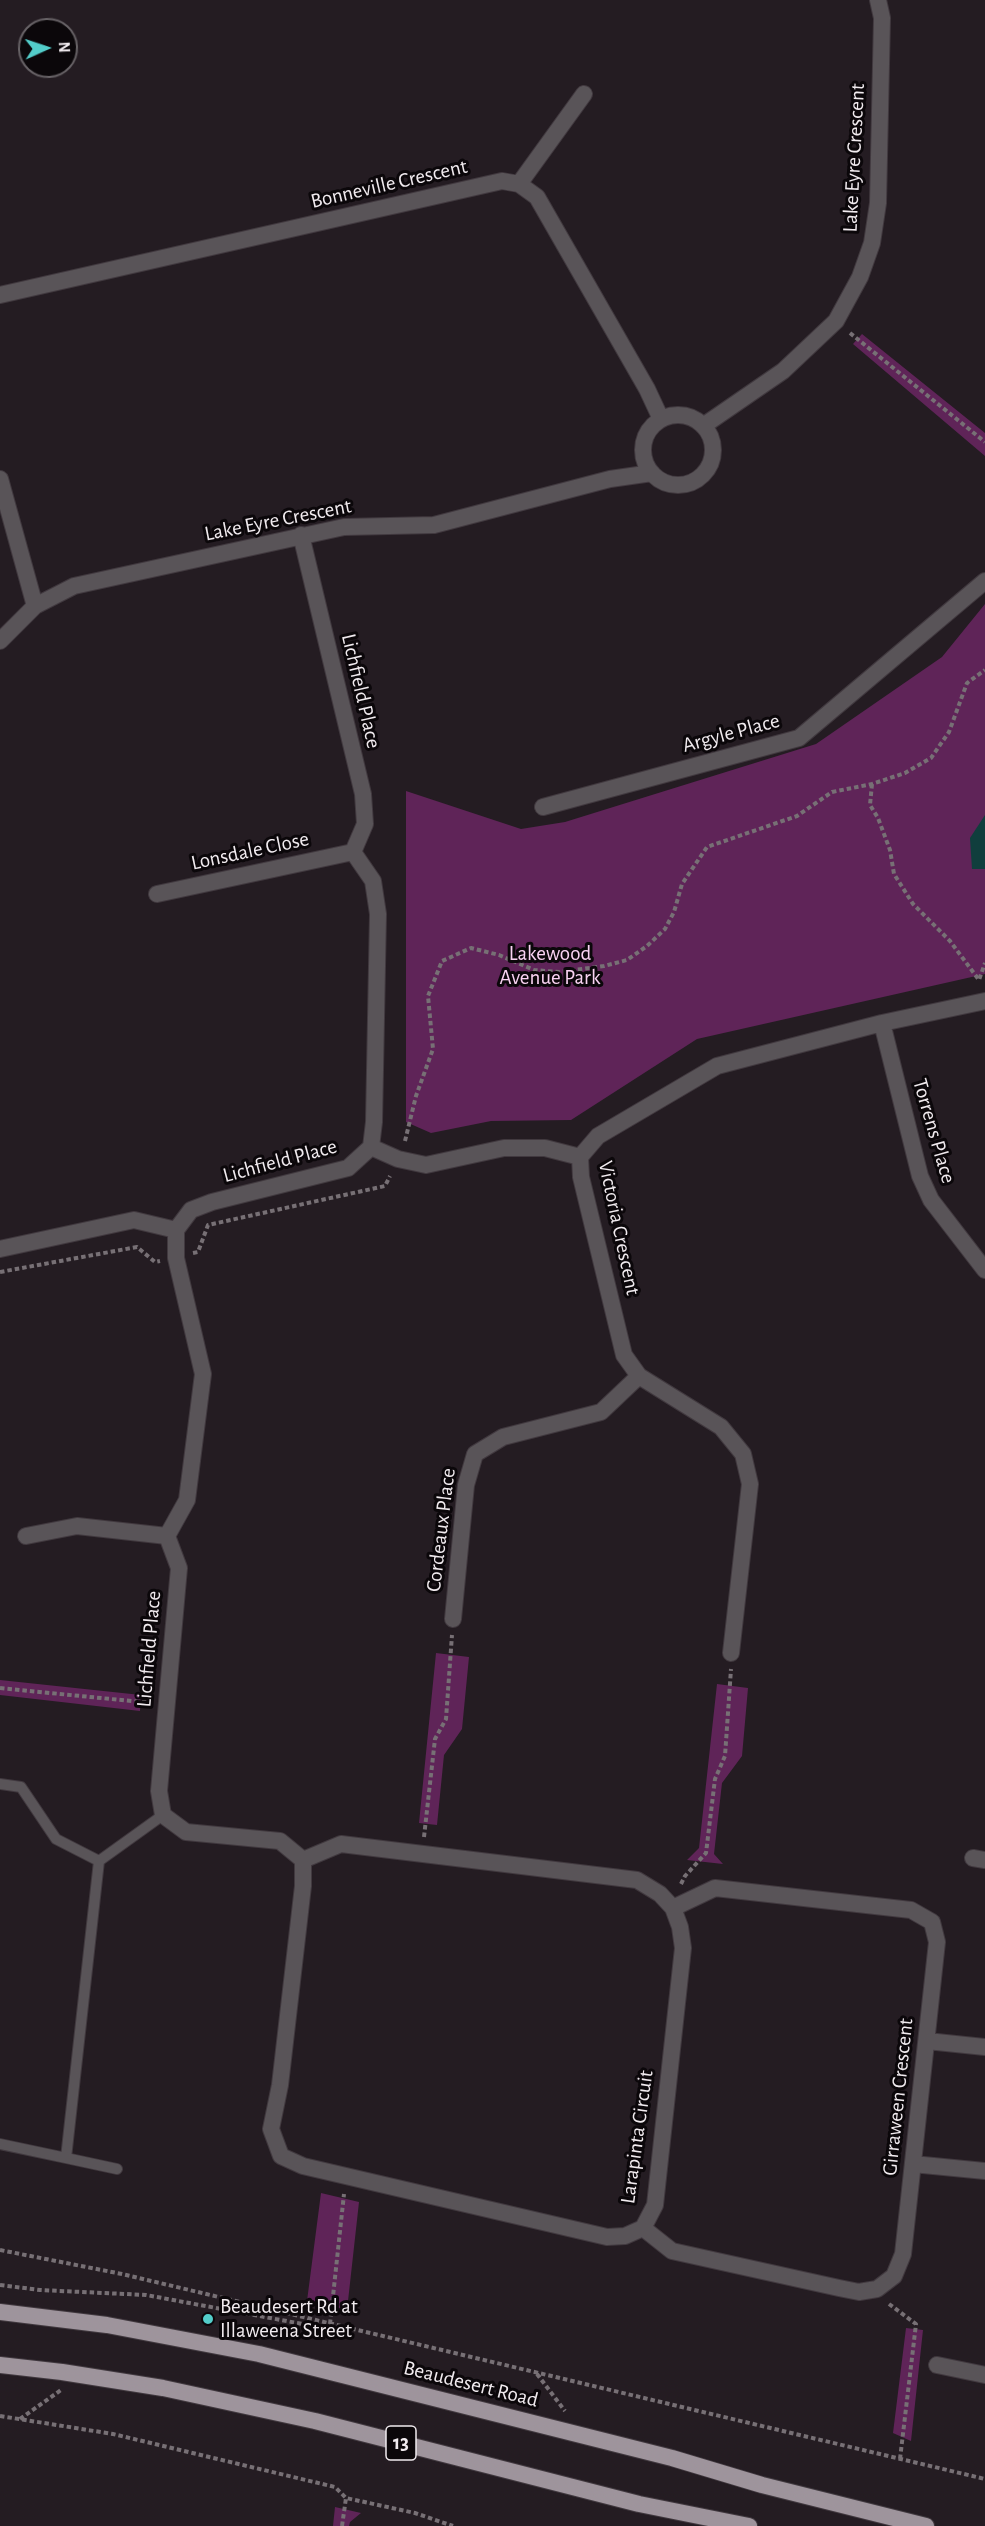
<!DOCTYPE html>
<style>
body{margin:0}
#map{position:relative;width:985px;height:2526px;overflow:hidden;background:#241c22;font-family:"Alegreya Sans",sans-serif}
canvas{display:block}
.north{position:absolute;left:18px;top:18px;width:60px;height:60px;box-sizing:border-box;background:#0b070a;border:2px solid #676266;border-radius:50%;rotate:87deg;font-size:16px;font-weight:700;line-height:24px;text-align:center;color:#f1ebef}
.north::after{content:'';display:block;margin:auto;width:21px;height:27px;background:#53cdca;clip-path:polygon(50% 0,100% 100%,50% 72%,0 100%)}
</style>
<div id="map">
<canvas width="985" height="2526"></canvas>
<div class="north">N</div>
</div>
<script>
const c = document.querySelector('canvas').getContext('2d');
c.lineJoin = 'round';
function fill(path, color) { c.fillStyle = color; c.fill(path, 'evenodd'); }
const shape = rows => new Path2D(rows.map(r => 'M' + r).join(''));
function strokePath(path, color, width, dash) { c.strokeStyle = color; c.lineWidth = width; c.lineCap = dash ? 'butt' : 'round'; c.setLineDash(dash || []); c.stroke(path); }
function label(font, color, halo, rows, align = 'center') {
  c.font = font + ' "Alegreya Sans",sans-serif'; c.lineWidth = 6; c.setLineDash([]); c.textBaseline = 'middle'; c.strokeStyle = halo; c.fillStyle = color; for (const [text, x, y, turn = 0] of rows) {
    c.save(); c.translate(x, y); c.rotate((+turn || 0) * Math.PI / 180); c.textAlign = isNaN(turn) ? turn : align; if (halo) c.strokeText(text, 0, 0); c.fillText(text, 0, 0); c.restore();
  }
}
fill(shape([
 [862,334,985,433,985,456,853,344],
 [985,604,985,974,697,1039,571,1120,491,1121,431,1133,406,1122,406,791,521,829,565,822,816,744,942,657],
 [436,1653,469,1657,462,1729,444,1755,437,1825,419,1823],
 [0,1680,141,1695,140,1711,0,1695],
 [717,1684,748,1688,742,1756,722,1783,714,1854,723,1864,687,1860,699,1848],
 [321,2193,359,2202,347,2310,307,2301],
 [906,2328,923,2330,911,2441,893,2433],
 [335,2507,361,2513,350,2522,349,2526,333,2526]
]), '#5f2458');
fill(shape([
 [985,815,985,869,972,869,970,838]
]), '#103e3d');
const service = shape([
 [0,1784,21,1787,56,1839,99,1861],
 [0,2144,66,2158],
 [117,2169,66,2158,99,1861,163,1815]
]);
const minor = shape([
 [519,184,584,94],
 [0,295,502,181,519,184,537,197,647,389,661,419],
 '643 450a35 35 0 1 1 70 0a35 35 0 1 1-70 0Z',
 [703,426,783,371,836,321,860,277,872,243,878,203,882,18,878,0],
 [0,479,35,606],
 [301,535,363,794,365,824,353,852,373,881,378,914,374,1122,371,1147,348,1168,212,1202,191,1210,176,1230,176,1258,203,1374,187,1500,167,1536,179,1568,159,1791,163,1815,186,1832,280,1841,303,1860,341,1844,637,1880,660,1894,673,1908,680,1927,683,1948,655,2205,643,2228,625,2236,607,2237,303,2166,281,2156,271,2129,280,2085,303,1886,303,1860],
 [0,641,35,606,74,586,344,527,434,525,610,479,652,473],
 [543,807,799,738,985,581],
 [157,894,353,852],
 [882,1023,920,1176,931,1200,985,1270],
 [371,1147,398,1159,426,1165,504,1148,545,1148,580,1157],
 [0,1249,134,1220,176,1230],
 [26,1536,77,1526,167,1536],
 [453,1619,466,1485,475,1454,503,1437,601,1412,639,1376],
 [731,1653,750,1484,743,1454,721,1427,639,1376,624,1355,581,1177,580,1157,598,1136,717,1066,882,1023,985,1001],
 [973,1858,985,1860],
 [927,2041,985,2047],
 [913,2164,985,2171],
 [643,2228,672,2251,839,2288,859,2292,877,2289,894,2276,903,2254,937,1942,932,1922,911,1910,715,1888,673,1908],
 [937,2365,985,2375]
]);
const trunk = shape([
 [0,2312,107,2325,259,2354,672,2458,762,2485,926,2526],
 [0,2365,62,2372,163,2388,315,2421,639,2504,749,2526]
]);
strokePath(service, '#41393f', 12);
strokePath(minor, '#41393f', 18);
strokePath(trunk, '#41393f', 18);
strokePath(shape([
 [850,333,985,442],
 [872,784,870,805,878,818,890,850,894,874,913,904,950,941,979,980,985,963],
 [405,1141,416,1096,433,1049,428,996,442,961,471,948,499,955,534,970,559,972,604,966,627,960,647,946,665,929,674,912,682,884,707,847,797,816,832,792,872,784,905,773,931,758,949,732,967,683,985,670],
 [193,1253,198,1252,208,1225,385,1186,390,1176],
 [0,1272,137,1247,155,1262,160,1261],
 [0,1688,151,1703],
 [424,1837,435,1739,446,1719,452,1635],
 [681,1884,685,1876,706,1853,715,1779,725,1756,731,1669],
 [0,2250,122,2274,985,2479],
 [0,2285,40,2290,146,2295,308,2325,309,2319],
 [889,2304,916,2324,900,2459],
 [330,2324,344,2194],
 [537,2374,565,2411],
 [0,2416,113,2434,335,2487,346,2498,415,2513,453,2526],
 [20,2419,61,2390],
 [342,2526,346,2498]
]), '#777075', 4, [4.5, 3]);
strokePath(service, '#595458', 10);
strokePath(minor, '#595458', 16);
strokePath(trunk, '#9e949c', 16);
for (const [x, y, r, color] of [
 [208,2319,6,"#53cdca"]
]) { const dot = new Path2D(); dot.arc(x, y, r, 0, 2 * Math.PI); c.fillStyle = color; c.fill(dot); strokePath(dot, '#0b070a', 2); }
for (const [x, y, w] of [
 [401,2443,30]
]) { const box = new Path2D(); box.roundRect(x - w / 2, y - 17, w, 34, 4.5); c.fillStyle = '#0b070a'; c.fill(box); strokePath(box, '#f1ebef', 1.5); }
label('bold 20px', '#f1ebef', null, [
 ["13",401,2443]
]);
label('21px', '#f1ebef', '#0b070a', [
 ["Lake Eyre Crescent",854,158,-87],
 ["Bonneville Crescent",389,184,-13],
 ["Lake Eyre Crescent",278,520,-11],
 ["Lichfield Place",361,691,77],
 ["Argyle Place",731,733,-15],
 ["Lonsdale Close",250,851,-12],
 ["Torrens Place",934,1131,74],
 ["Lichfield Place",280,1161,-15],
 ["Victoria Crescent",619,1228,78],
 ["Cordeaux Place",441,1530,-83],
 ["Lichfield Place",149,1649,-85],
 ["Girraween Crescent",898,2097,-84],
 ["Larapinta Circuit",637,2137,-82],
 ["Beaudesert Road",471,2384,14]
]);
label('21px', '#fad3f3', '#0b070a', [
 ["Lakewood",550,954],
 ["Avenue Park",550,978]
]);
label('21px', '#f1ebef', '#0b070a', [
 ["Beaudesert Rd at",220,2307],
 ["Illaweena Street",220,2331]
], 'left');
</script>
